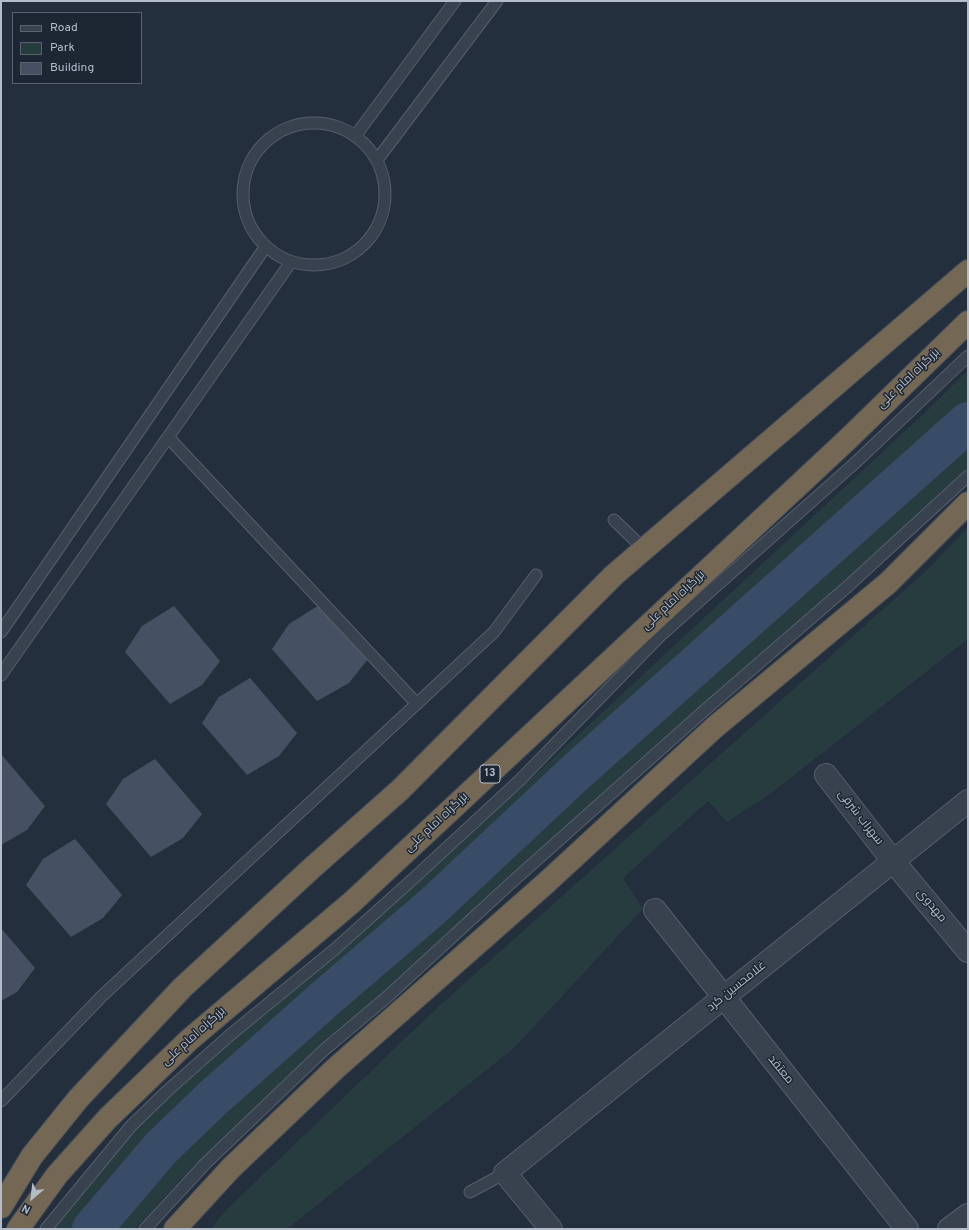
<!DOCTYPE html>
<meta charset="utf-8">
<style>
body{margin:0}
#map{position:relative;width:969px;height:1230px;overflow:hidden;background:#242f3e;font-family:Overpass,sans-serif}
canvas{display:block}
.frame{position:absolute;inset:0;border:2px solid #b4bcc9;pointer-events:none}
.legend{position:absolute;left:12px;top:12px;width:130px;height:72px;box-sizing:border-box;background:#1d2633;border:1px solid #59626f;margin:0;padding:5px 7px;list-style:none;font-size:12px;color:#b4bcc9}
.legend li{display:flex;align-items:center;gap:8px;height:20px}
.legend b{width:20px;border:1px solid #59626f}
.north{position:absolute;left:12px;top:1178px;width:40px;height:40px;-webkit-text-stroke:3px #1d2633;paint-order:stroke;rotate:208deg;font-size:11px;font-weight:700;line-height:16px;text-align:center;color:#b4bcc9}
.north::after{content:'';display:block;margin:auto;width:14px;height:18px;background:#b4bcc9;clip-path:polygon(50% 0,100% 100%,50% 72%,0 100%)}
</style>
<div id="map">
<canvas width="969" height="1230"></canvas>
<div class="frame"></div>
<ul class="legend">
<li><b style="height:5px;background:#38414e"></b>Road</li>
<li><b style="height:11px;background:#263c3f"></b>Park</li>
<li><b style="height:11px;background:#455162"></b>Building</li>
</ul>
<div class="north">N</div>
</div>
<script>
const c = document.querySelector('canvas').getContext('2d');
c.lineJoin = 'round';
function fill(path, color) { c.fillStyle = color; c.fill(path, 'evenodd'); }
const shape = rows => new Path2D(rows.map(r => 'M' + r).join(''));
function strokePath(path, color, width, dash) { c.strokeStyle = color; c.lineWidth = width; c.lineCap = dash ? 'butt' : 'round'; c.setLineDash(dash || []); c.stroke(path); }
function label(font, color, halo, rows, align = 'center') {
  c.font = font + ' Overpass,Cairo,sans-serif'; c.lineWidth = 3; c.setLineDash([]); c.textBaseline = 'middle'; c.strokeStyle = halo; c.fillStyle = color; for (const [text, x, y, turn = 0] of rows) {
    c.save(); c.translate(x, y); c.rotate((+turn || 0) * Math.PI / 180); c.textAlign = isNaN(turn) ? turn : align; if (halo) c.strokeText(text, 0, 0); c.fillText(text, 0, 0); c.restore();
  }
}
fill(shape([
 [968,370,968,467,962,473,855,573,622,775,432,950,280,1084,181,1179,135,1229,53,1229,132,1132,168,1095,464,841,932,406],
 [968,527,968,639,770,794,727,822,708,801,623,878,643,909,514,1048,287,1229,211,1229,226,1210,437,1008,928,569]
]), '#263c3f');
strokePath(shape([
 [92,1229,161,1148,212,1099,328,996,432,907,575,773,968,422]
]), '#394c67', 40);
fill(shape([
 [321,604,368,659,349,683,317,701,272,649,289,624],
 [174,606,220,661,202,685,170,704,125,652,142,626],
 [250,678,297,733,279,756,247,775,202,723,219,697],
 [1,754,45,806,27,830,1,845],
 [155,759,202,814,183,838,151,857,106,804,123,779],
 [75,839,122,895,103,918,71,937,26,885,43,859],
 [1,928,35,968,17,992,1,1001]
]), '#455162');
const lane = shape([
 '243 194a71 71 0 1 1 142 0a71 71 0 1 1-142 0Z',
 [356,135,455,1],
 [377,160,497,1],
 [168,437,417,704],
 [614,520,644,549],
 [1,632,266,246],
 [1,675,291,262],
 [1,1101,102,996,494,632,536,575],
 [470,1192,505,1173],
 [46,1229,131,1126,167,1091,230,1035,335,949,414,878,520,780,660,636,855,463,968,356],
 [145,1229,206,1163,324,1050,387,997,511,883,706,709,847,587,968,476]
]);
const street = shape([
 [826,775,893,861,968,951],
 [655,910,907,1229],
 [551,1229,505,1173,968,801],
 [949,1229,968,1215]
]);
const highway = shape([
 [1,1207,32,1156,78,1099,182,988,313,867,400,790,614,575,968,271],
 [18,1229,57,1175,108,1118,189,1040,351,903,848,439,968,322],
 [175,1229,231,1168,336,1068,546,883,715,727,888,583,968,503]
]);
strokePath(lane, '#565f6c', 13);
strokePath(street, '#565f6c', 24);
strokePath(highway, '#434c59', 24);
strokePath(lane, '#38414e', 11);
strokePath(street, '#38414e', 22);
strokePath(highway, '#746855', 22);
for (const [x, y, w] of [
 [490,774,20]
]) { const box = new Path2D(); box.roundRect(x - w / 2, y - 9, w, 18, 3); c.fillStyle = '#1d2633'; c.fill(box); strokePath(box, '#b4bcc9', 1); }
label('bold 11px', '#b4bcc9', null, [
 ["13",490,774]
]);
label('12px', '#b4bcc9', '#1d2633', [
 ["بزرگراه امام علی",909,379,-44],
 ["بزرگراه امام علی",674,601,-43],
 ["سهراب شرقی",860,818,52],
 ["بزرگراه امام علی",437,823,-43],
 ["مهدوی",931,906,50],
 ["غلامحسین کرد",737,987,-39],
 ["بزرگراه امام علی",194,1037,-42],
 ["معتقد",780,1070,51]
]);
</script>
